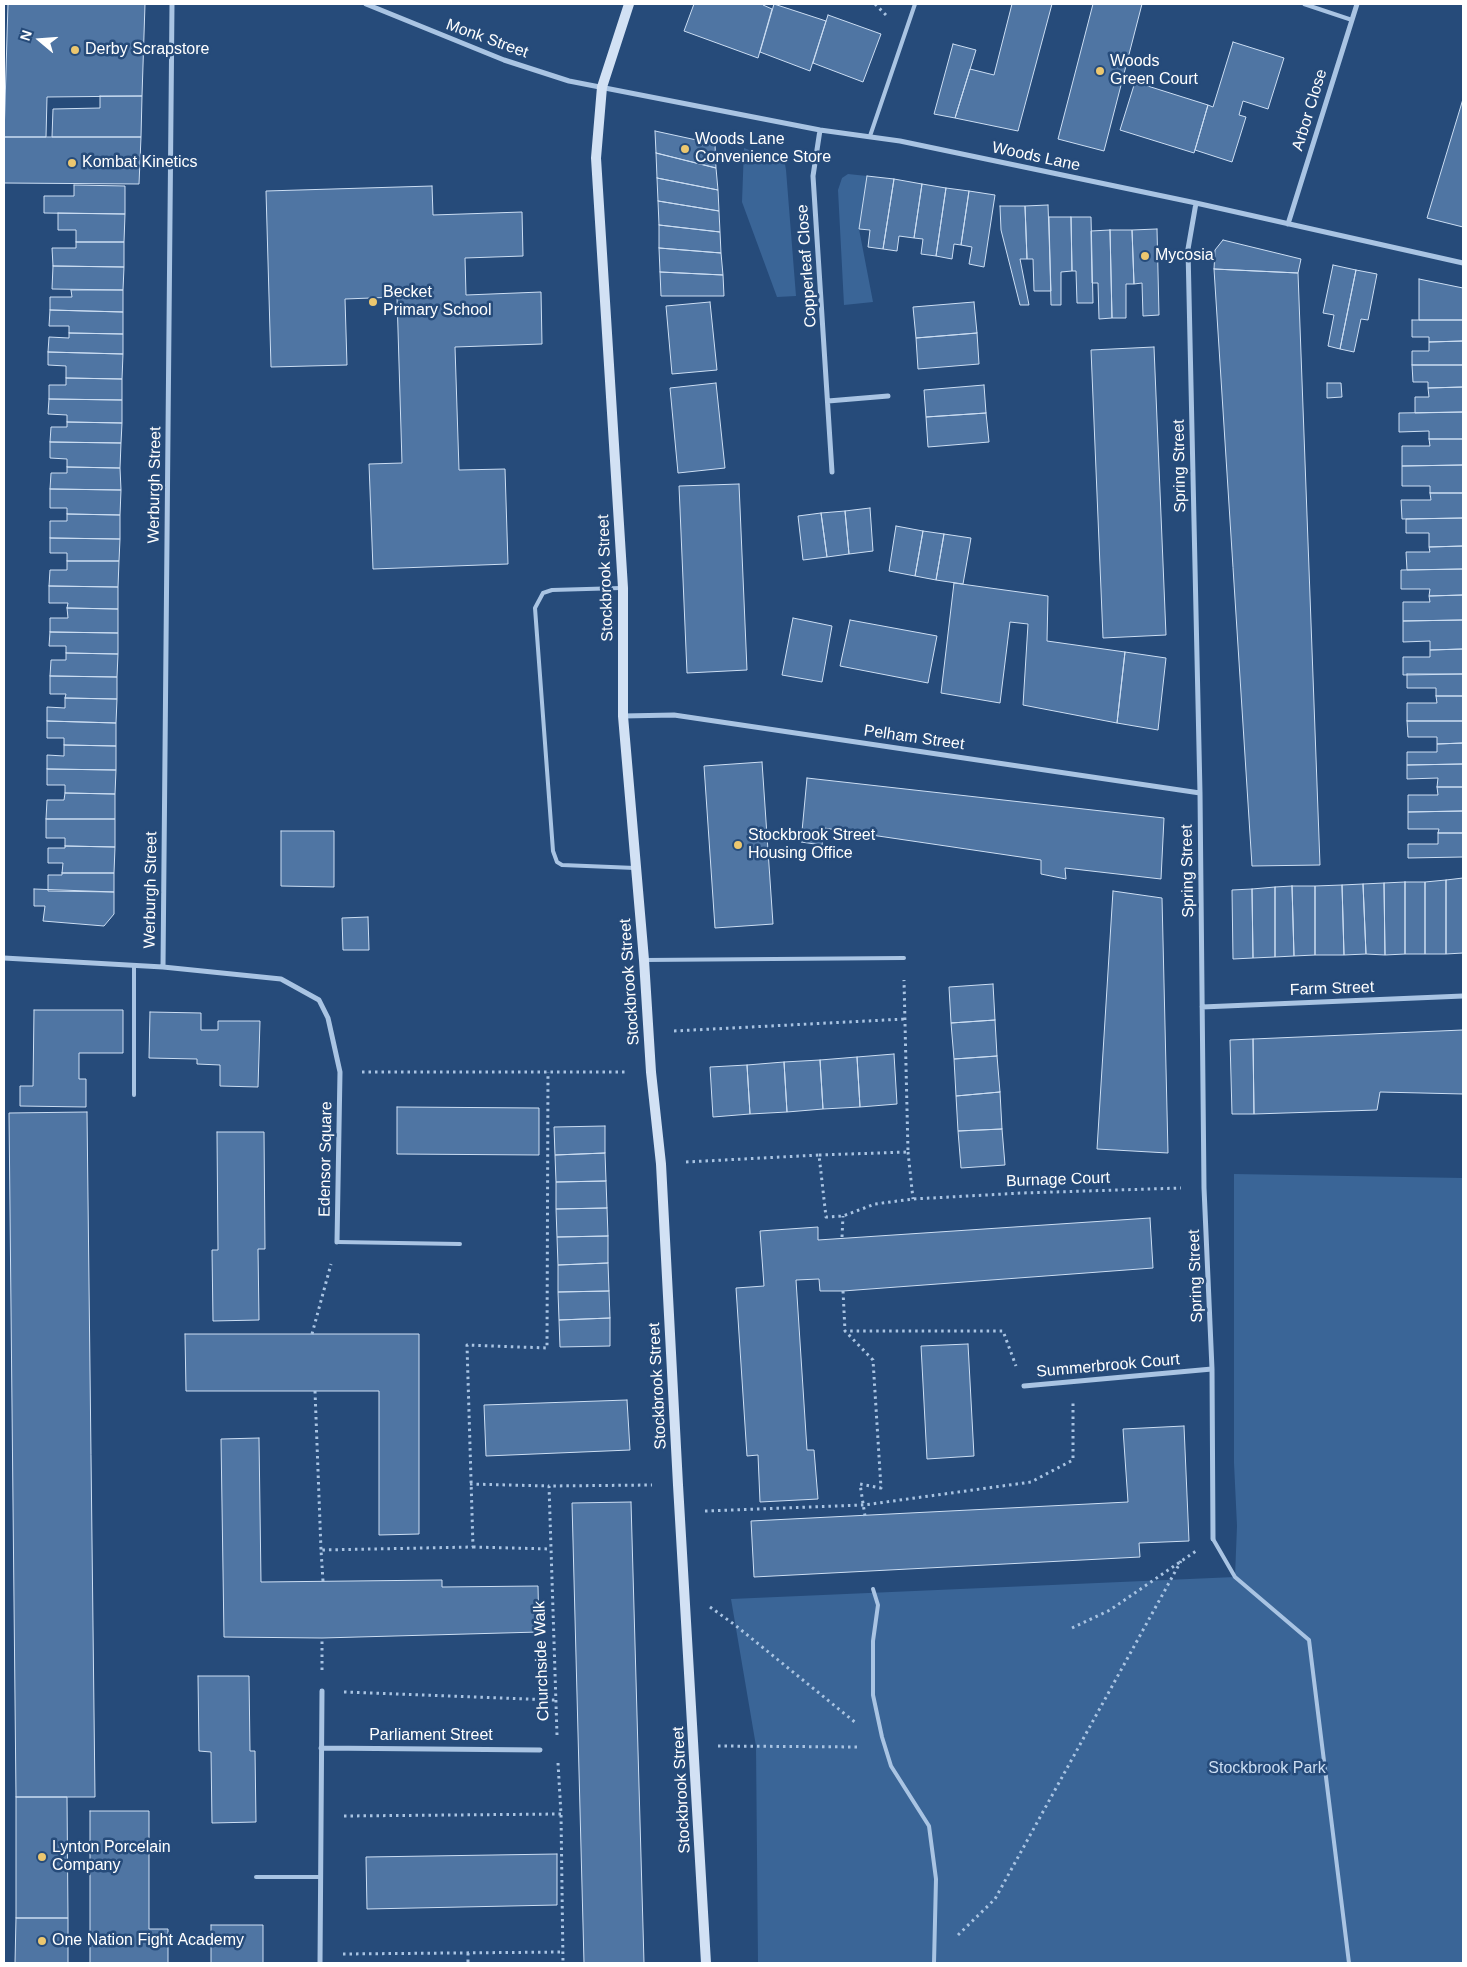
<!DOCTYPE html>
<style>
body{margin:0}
#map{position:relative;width:1467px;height:1967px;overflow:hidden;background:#264b7a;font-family:Helvetica,sans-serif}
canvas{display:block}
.frame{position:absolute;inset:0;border:5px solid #fff;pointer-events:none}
.north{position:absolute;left:15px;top:15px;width:50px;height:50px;-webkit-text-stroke:4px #264b7a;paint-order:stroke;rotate:288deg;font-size:14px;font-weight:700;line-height:20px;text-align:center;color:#fff}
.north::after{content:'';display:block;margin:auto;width:18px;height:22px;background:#fff;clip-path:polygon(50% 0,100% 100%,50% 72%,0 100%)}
</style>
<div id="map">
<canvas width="1467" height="1967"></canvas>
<div class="frame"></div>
<div class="north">N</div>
</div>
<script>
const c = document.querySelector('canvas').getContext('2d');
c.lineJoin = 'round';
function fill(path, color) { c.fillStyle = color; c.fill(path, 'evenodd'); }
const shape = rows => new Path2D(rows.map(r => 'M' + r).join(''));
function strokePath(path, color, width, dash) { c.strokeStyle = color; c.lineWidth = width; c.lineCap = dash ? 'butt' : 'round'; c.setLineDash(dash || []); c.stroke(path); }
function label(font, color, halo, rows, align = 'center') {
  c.font = font + ' Helvetica,sans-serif'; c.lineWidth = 5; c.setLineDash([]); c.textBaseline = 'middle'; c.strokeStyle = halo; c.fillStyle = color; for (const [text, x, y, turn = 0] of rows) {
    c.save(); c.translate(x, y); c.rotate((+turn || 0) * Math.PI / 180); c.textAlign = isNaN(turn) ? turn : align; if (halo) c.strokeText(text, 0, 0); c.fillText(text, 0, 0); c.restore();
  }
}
fill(shape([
 [744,148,785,164,786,170,796,296,777,297,742,202],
 [848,174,867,176,859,229,873,302,844,305,838,190,842,178],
 [1234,1174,1463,1178,1463,1963,758,1963,756,1746,731,1599,1235,1577,1237,1526,1234,1463]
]), '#3a6597');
const building = shape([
 [8,4,145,4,142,96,47,97,46,137,4,137,8,4],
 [694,4,763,4,763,5,772,9,758,58,684,31,694,4],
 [774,4,826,21,810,71,760,52,774,4],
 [1012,4,1052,4,1018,131,955,118,970,69,994,75,1012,4],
 [1093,4,1142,4,1104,151,1058,139,1093,4],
 [828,15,881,34,863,82,813,63,828,15],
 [1233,42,1284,58,1268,109,1243,101,1239,115,1246,117,1232,162,1195,150,1208,105,1213,107,1233,42],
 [953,44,976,50,955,118,934,114,953,44],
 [1135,82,1208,105,1194,153,1120,130,1135,82],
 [100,96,142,96,141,137,52,137,53,109,100,108,100,96],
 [1463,99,1463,227,1427,218,1463,99],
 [655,131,715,144,716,168,656,153,655,131],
 [4,137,141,137,139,184,4,183,4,137],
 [656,153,716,168,718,190,657,178,656,153],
 [867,176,894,179,883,249,868,247,870,230,859,229,867,176],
 [657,178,718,190,719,211,658,201,657,178],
 [894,179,922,184,914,238,899,236,897,251,883,249,894,179],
 [922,184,946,188,936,256,921,254,923,239,914,238,922,184],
 [74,185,125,186,125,214,44,213,44,196,74,196,74,185],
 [432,186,433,215,522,212,523,256,465,258,466,295,541,292,542,344,455,347,459,470,505,469,508,564,373,569,369,464,402,463,397,297,345,299,347,365,271,367,266,191,432,186],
 [946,188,969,191,961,245,954,244,952,259,936,256,946,188],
 [969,191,995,195,984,267,969,264,972,247,961,245,969,191],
 [658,201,719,211,720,232,659,225,658,201],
 [1048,205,1051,291,1034,291,1033,259,1027,259,1025,206,1048,205],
 [1000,206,1025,206,1027,259,1020,259,1029,305,1020,305,1001,230,1000,206],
 [58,213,125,214,124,242,76,242,76,230,58,230,58,213],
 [1049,217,1071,217,1072,271,1061,272,1061,305,1051,305,1049,217],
 [1071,217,1091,217,1093,303,1077,303,1076,271,1072,271,1071,217],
 [659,225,720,232,721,253,659,248,659,225],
 [1157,229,1159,315,1143,316,1142,283,1134,284,1132,230,1157,229],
 [1110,230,1132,230,1134,284,1126,284,1126,318,1112,318,1110,230],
 [1110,230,1112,318,1099,319,1098,283,1092,283,1091,231,1110,230],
 [1223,240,1301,259,1298,273,1214,269,1215,250,1223,240],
 [76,242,124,242,124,267,53,266,52,248,76,248,76,242],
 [659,248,721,253,723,275,660,272,659,248],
 [1333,265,1356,270,1340,349,1328,346,1334,315,1323,313,1333,265],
 [53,266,124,267,123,290,52,289,53,266],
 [1214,269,1298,273,1320,865,1252,866,1214,269],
 [1356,270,1377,274,1368,320,1361,319,1354,352,1340,349,1356,270],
 [660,272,723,275,724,296,661,296,660,272],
 [1419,279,1463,288,1463,320,1419,320,1419,279],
 [71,290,123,290,123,312,50,310,50,297,72,297,71,290],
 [710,302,717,370,672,374,666,306,710,302],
 [974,302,977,333,916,338,913,307,974,302],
 [50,310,123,312,123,334,69,333,69,326,49,326,50,310],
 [1412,320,1463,320,1463,341,1429,342,1429,337,1412,337,1412,320],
 [69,333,123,334,123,354,48,352,49,337,69,338,69,333],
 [977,333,979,364,918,369,916,338,977,333],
 [1463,341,1463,365,1412,365,1412,351,1429,351,1429,342,1463,341],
 [1154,347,1166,635,1103,638,1091,350,1154,347],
 [48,352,123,354,122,379,66,378,66,366,48,365,48,352],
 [1412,365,1463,365,1463,387,1428,388,1428,382,1413,382,1412,365],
 [66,378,122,379,122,400,49,399,49,385,66,385,66,378],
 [716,383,725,468,678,473,670,388,716,383],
 [1327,383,1341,383,1342,397,1327,398,1327,383],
 [984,385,986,413,926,417,924,390,984,385],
 [1463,387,1463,412,1415,413,1415,397,1429,397,1428,388,1463,387],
 [49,399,122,400,122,423,67,422,67,415,48,414,49,399],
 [1463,412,1463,439,1429,439,1429,431,1399,432,1399,413,1463,412],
 [986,413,989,442,928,447,926,417,986,413],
 [67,422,122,423,121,443,50,442,51,427,67,427,67,422],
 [1429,439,1463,439,1463,465,1402,466,1402,446,1430,446,1429,439],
 [50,442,121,443,120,468,67,467,67,459,50,458,50,442],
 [1463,465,1463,493,1430,493,1430,486,1402,486,1402,466,1463,465],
 [67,467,120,468,121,490,50,489,51,473,67,473,67,467],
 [739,484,747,670,687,673,679,486,739,484],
 [50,489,121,490,120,515,67,514,67,508,50,508,50,489],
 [1430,493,1463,493,1463,518,1402,519,1401,500,1431,500,1430,493],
 [870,508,873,551,849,554,845,511,870,508],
 [845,511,849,554,827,557,821,513,845,511],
 [821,513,827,557,803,560,798,516,821,513],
 [67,514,120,515,120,539,50,538,50,521,67,521,67,514],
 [1463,518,1463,546,1429,547,1429,533,1406,533,1406,519,1463,518],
 [896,526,923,531,915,576,889,571,896,526],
 [923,531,944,534,936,580,915,576,923,531],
 [944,534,971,538,963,584,936,580,944,534],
 [50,538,120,539,119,561,67,561,67,553,50,553,50,538],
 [1463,546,1463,569,1407,570,1406,552,1430,552,1429,547,1463,546],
 [67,561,119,561,118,587,49,586,50,570,67,570,67,561],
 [1463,569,1463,595,1429,596,1430,589,1401,589,1401,570,1463,569],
 [954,583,1048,596,1047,641,1125,652,1117,723,1023,705,1028,624,1010,622,1000,703,941,693,954,583],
 [49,586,118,587,118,609,67,608,68,603,49,603,49,586],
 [1463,595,1463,620,1403,621,1403,602,1430,602,1429,596,1463,595],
 [67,608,118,609,118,633,50,632,50,618,68,618,67,608],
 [793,618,832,626,822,682,782,675,793,618],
 [850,620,937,636,928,683,840,666,850,620],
 [1463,620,1463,649,1430,650,1430,641,1403,642,1403,621,1463,620],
 [50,632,118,633,118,654,66,653,66,646,49,646,50,632],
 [1463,649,1463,674,1403,675,1403,657,1430,657,1430,650,1463,649],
 [1125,652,1166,658,1158,730,1117,723,1125,652],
 [66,653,118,654,117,677,50,676,51,660,66,660,66,653],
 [1407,674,1463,674,1463,696,1436,696,1436,688,1407,688,1407,674],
 [50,676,117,677,117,699,65,698,66,694,50,694,50,676],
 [1436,696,1463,696,1463,721,1407,721,1407,703,1437,703,1436,696],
 [65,698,117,699,116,723,47,721,47,707,65,708,65,698],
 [47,721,116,723,116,746,64,745,64,738,47,738,47,721],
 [1407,721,1463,721,1463,743,1437,744,1437,737,1408,737,1407,721],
 [1463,743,1463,764,1407,765,1407,752,1437,752,1437,744,1463,743],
 [64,745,116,746,116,770,47,769,47,755,64,756,64,745],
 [762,762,773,924,715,928,704,766,762,762],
 [1463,764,1463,787,1437,787,1438,778,1407,779,1407,765,1463,764],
 [47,769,116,770,115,794,65,793,65,785,47,785,47,769],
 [807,778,1164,818,1161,879,1065,868,1066,879,1041,874,1041,860,824,828,822,845,801,842,807,778],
 [1437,787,1463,787,1463,811,1408,812,1408,795,1438,795,1437,787],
 [65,793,115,794,115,819,46,819,47,800,64,800,65,793],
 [1463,811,1463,833,1438,833,1439,829,1408,829,1408,812,1463,811],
 [46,819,115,819,115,847,65,846,65,838,46,838,46,819],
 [281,831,334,831,334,887,281,886,281,831],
 [1438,833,1463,833,1463,857,1408,858,1408,844,1438,844,1438,833],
 [65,846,115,847,114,873,62,873,63,863,48,863,48,848,65,848,65,846],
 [62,873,114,873,114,892,48,891,48,875,62,875,62,873],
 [1463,878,1463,953,1446,954,1446,880,1463,878],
 [1446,880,1446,954,1425,954,1425,882,1446,880],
 [1405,882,1425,882,1425,954,1405,954,1405,882],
 [1405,882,1405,954,1385,955,1384,883,1405,882],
 [1384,883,1385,955,1366,954,1363,884,1384,883],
 [1363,884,1366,954,1344,955,1342,885,1363,884],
 [1342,885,1344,955,1315,955,1315,886,1342,885],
 [1292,886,1315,886,1315,955,1294,956,1292,886],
 [1292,886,1294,956,1275,957,1275,887,1292,886],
 [1275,887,1275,957,1253,958,1252,889,1275,887],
 [34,889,114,892,114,914,104,926,43,921,45,906,34,906,34,889],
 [1252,889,1253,958,1233,959,1232,890,1252,889],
 [1113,891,1162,898,1168,1153,1097,1149,1113,891],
 [368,917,369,950,343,950,342,918,368,917],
 [993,984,995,1020,951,1023,949,987,993,984],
 [34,1010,123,1010,123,1053,79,1053,79,1079,86,1079,86,1107,20,1106,20,1086,33,1086,34,1010],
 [150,1012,201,1013,201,1030,218,1030,218,1021,260,1021,258,1087,220,1086,220,1065,197,1064,197,1059,149,1058,150,1012],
 [995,1020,997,1056,954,1059,951,1023,995,1020],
 [1463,1030,1463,1094,1380,1092,1377,1110,1254,1114,1253,1039,1463,1030],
 [1253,1039,1254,1114,1232,1114,1230,1040,1253,1039],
 [894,1054,897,1104,860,1107,857,1057,894,1054],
 [997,1056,1000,1092,956,1096,954,1059,997,1056],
 [857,1057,860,1107,823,1109,820,1060,857,1057],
 [820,1060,823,1109,787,1112,784,1062,820,1060],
 [784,1062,787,1112,750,1114,747,1065,784,1062],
 [747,1065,750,1114,713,1117,710,1067,747,1065],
 [1000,1092,1002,1129,958,1131,956,1096,1000,1092],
 [397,1107,539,1108,539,1155,397,1154,397,1107],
 [87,1112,95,1797,16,1797,9,1113,87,1112],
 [605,1126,605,1153,555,1155,554,1127,605,1126],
 [1002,1129,1005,1165,961,1168,958,1131,1002,1129],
 [217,1132,264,1132,265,1249,258,1249,259,1320,213,1321,212,1250,218,1250,217,1132],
 [605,1153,606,1181,556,1182,555,1155,605,1153],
 [606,1181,607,1208,556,1209,556,1182,606,1181],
 [607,1208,608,1236,557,1237,556,1209,607,1208],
 [1150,1218,1153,1268,843,1291,820,1291,819,1279,796,1280,807,1450,814,1450,818,1499,760,1502,758,1455,747,1456,736,1288,764,1286,760,1231,818,1227,818,1240,1150,1218],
 [608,1236,608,1263,558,1265,557,1237,608,1236],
 [608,1263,609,1291,558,1292,558,1265,608,1263],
 [609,1291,610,1318,559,1320,558,1292,609,1291],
 [610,1318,610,1346,560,1347,559,1320,610,1318],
 [185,1334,419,1334,419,1534,379,1535,379,1391,186,1391,185,1334],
 [968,1344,974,1456,927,1459,921,1346,968,1344],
 [627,1400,630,1450,486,1456,484,1405,627,1400],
 [1184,1426,1189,1541,1139,1543,1140,1557,754,1577,751,1521,1128,1502,1123,1429,1184,1426],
 [259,1438,261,1582,442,1580,442,1587,538,1586,539,1632,322,1638,224,1637,221,1439,259,1438],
 [631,1502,644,1963,584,1963,572,1503,631,1502],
 [198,1676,249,1676,250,1751,255,1751,256,1822,212,1823,211,1752,199,1751,198,1676],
 [16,1797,67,1797,68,1918,16,1918,16,1797],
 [90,1811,149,1811,149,1929,168,1929,168,1963,90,1963,90,1811],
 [557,1854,557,1905,367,1909,366,1857,557,1854],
 [16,1918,68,1918,68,1963,15,1963,16,1918],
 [211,1925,263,1925,263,1963,211,1963,211,1925]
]);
fill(building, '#4f75a3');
strokePath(building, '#ccdef3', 1);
strokePath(shape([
 [875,4,887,16],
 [674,1031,905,1019],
 [362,1072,626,1072],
 [908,1152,913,1199],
 [819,1155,908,1152,904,980],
 [686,1162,819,1155,826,1217,843,1216,875,1204,913,1199,1022,1193,1181,1188],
 [842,1237,843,1216],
 [843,1291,845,1331],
 [312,1334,331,1264],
 [315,1391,321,1550],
 [470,1484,549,1486],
 [705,1511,864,1505,1031,1482,1073,1460,1073,1403],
 [865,1516,860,1484,881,1488,873,1360,845,1331,1003,1331,1016,1366],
 [473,1547,551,1549],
 [323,1581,321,1550,473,1547,467,1345,547,1348,548,1072],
 [710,1607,735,1625,856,1723],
 [1072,1628,1110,1610,1196,1551],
 [322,1670,322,1638],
 [344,1692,555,1700],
 [557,1735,549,1486,652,1485],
 [718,1746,861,1747],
 [558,1763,561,1814,563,1963],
 [344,1816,561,1814],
 [958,1935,995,1899,1181,1561],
 [468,1953,468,1963],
 [343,1954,563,1952]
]), '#a9c4e3', 3, [2.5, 4]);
strokePath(shape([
 [1304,4,1352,20],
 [870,136,915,4],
 [621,588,552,590,543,593,535,608,553,851,557,862,562,865,635,868],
 [644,960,904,958],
 [134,1095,134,965],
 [337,1242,460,1244],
 [1213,1539,1235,1577,1309,1640,1349,1963],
 [873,1589,878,1605,873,1641,873,1695,882,1737,891,1766,929,1826,936,1879,934,1963],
 [256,1877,320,1877]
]), '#a9c4e3', 4);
strokePath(shape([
 [366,4,504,60,569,81,820,130,900,141,1196,203,1463,263],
 [820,130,813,176,832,472],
 [1196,203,1188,249,1200,793,1204,1188,1212,1369,1213,1539],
 [1288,224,1357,4],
 [828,401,888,396],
 [623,716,674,715,1200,793],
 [4,958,163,967,281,979,319,1000,328,1018,340,1072,337,1242],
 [163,967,172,4],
 [1202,1007,1463,996],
 [1024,1386,1212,1369],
 [321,1748,540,1750],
 [320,1963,322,1691]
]), '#a9c4e3', 5);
strokePath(shape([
 [629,4,602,87,596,158,623,588,623,716,644,960,651,1072,661,1164,678,1485,706,1963]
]), '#d2e1f4', 10);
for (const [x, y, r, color] of [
 [75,50,5,"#ecc76f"],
 [1100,71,5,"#ecc76f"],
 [685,149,5,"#ecc76f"],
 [72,163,5,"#ecc76f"],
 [1145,256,5,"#ecc76f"],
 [373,302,5,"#ecc76f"],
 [738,845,5,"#ecc76f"],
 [42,1857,5,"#ecc76f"],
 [42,1941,5,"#ecc76f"]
]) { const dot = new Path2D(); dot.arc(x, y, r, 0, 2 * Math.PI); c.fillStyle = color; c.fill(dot); strokePath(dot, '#264b7a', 2); }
label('16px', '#fff', '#264b7a', [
 ["Monk Street",487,39,20],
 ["Arbor Close",1310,110,-73],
 ["Woods Lane",1036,157,12],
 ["Copperleaf Close",807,266,-94],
 ["Spring Street",1180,466,-91],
 ["Werburgh Street",155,485,-89],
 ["Stockbrook Street",606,578,-92],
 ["Pelham Street",914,738,8],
 ["Spring Street",1188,871,-91],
 ["Werburgh Street",151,890,-89],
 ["Stockbrook Street",630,982,-94],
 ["Farm Street",1332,989,-2],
 ["Edensor Square",326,1159,-89],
 ["Burnage Court",1058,1180,-2],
 ["Spring Street",1196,1276,-92],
 ["Summerbrook Court",1108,1366,-5],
 ["Stockbrook Street",658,1386,-93],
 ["Churchside Walk",542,1661,-92],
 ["Parliament Street",431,1736],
 ["Stockbrook Street",682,1790,-93]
]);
label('16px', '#fff', '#264b7a', [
 ["Derby Scrapstore",85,50],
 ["Woods",1110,62],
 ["Green Court",1110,80],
 ["Woods Lane",695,140],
 ["Convenience Store",695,158],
 ["Kombat Kinetics",82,163],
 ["Mycosia",1155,256],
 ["Becket",383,293],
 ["Primary School",383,311],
 ["Stockbrook Street",748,836],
 ["Housing Office",748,854],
 ["Lynton Porcelain",52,1848],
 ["Company",52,1866],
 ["One Nation Fight Academy",52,1941]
], 'left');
label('16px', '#ccdef3', '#264b7a', [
 ["Stockbrook Park",1267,1769]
]);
</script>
